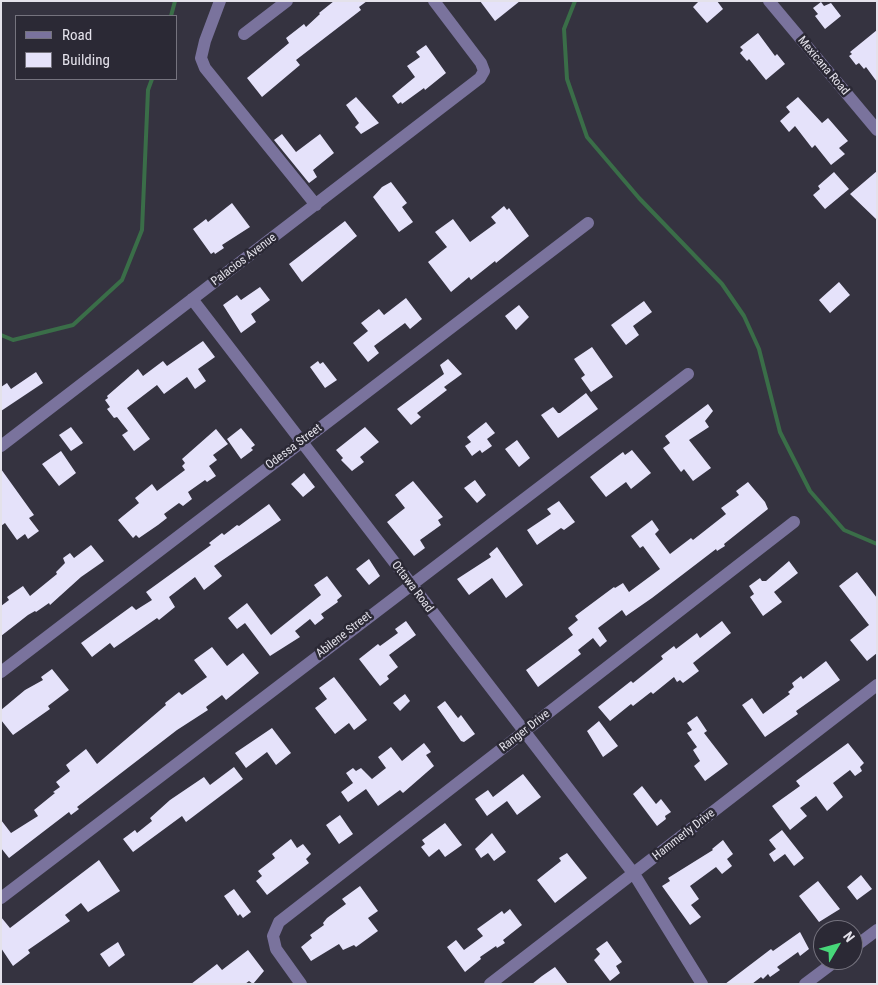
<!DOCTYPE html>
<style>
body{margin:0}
#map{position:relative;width:878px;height:985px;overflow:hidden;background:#353340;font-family:"Roboto Condensed",sans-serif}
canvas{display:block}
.frame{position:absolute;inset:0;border:2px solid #e4e2eb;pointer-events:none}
.legend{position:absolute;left:15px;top:15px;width:162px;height:65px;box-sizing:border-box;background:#2b2935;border:1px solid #75737e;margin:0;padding:6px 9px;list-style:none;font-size:15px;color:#e4e2eb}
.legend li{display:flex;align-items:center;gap:10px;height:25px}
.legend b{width:25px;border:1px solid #75737e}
.north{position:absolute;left:813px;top:920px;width:50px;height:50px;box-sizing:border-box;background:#2b2935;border:1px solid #75737e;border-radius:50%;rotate:53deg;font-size:14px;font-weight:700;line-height:20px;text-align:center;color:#e4e2eb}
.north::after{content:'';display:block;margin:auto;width:18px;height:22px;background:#47d779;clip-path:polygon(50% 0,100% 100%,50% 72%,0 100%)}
</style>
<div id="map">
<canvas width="878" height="985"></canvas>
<div class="frame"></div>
<ul class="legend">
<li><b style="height:6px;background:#7a739d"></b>Road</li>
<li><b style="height:14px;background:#e5e2fa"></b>Building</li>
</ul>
<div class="north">N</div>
</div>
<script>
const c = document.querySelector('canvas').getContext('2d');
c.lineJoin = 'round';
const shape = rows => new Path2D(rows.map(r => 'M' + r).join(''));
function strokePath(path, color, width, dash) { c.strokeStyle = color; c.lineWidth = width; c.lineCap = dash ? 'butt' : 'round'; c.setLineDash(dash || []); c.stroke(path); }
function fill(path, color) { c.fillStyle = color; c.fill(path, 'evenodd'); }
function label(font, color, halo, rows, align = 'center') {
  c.font = font + ' "Roboto Condensed",sans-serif'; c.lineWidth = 5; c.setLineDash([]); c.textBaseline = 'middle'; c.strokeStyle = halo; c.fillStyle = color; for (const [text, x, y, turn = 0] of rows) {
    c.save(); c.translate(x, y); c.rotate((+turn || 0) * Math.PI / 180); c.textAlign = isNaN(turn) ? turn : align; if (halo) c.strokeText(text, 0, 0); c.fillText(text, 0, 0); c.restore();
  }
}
strokePath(shape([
 [575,1,564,29,567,79,587,137,639,198,722,284,744,316,759,349,780,432,810,491,844,530,877,544],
 [171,16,175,1],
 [1,335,13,340,73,325,122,280,142,230,148,90,152,79]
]), '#3a6e48', 4);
fill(shape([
 [334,1,367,1,359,7,361,10,296,60,300,65,262,97,247,78,289,43,286,38,304,24,306,27,320,14,319,13],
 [480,1,520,1,495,21],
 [699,1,717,1,723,9,707,23,693,7],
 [821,2,824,6,831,3,841,16,825,29,815,16,818,14,813,8],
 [877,30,877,82,866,67,864,69,859,63,856,65,849,56,852,54,850,52],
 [758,33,775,56,777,54,785,64,766,80,749,59,747,61,740,53,743,50,740,47],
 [426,45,446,73,425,90,424,88,402,104,401,102,398,104,392,96,415,77,407,66,420,57,416,52],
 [356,97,379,123,361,134,355,127,359,123,346,105],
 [798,97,822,123,828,118,848,141,839,148,845,154,831,165,815,145,812,148,795,126,789,132,780,121,790,112,786,107],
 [282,134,296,152,320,134,334,153,313,170,317,177,309,183,274,140],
 [877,171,877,220,850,194],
 [834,172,849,189,825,209,813,195,820,189,818,186],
 [391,182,407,203,402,207,413,222,399,232,373,197,382,187],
 [232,203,250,227,222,245,224,248,215,254,214,252,211,254,193,229,206,219,208,222],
 [504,206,507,210,509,208,529,236,496,263,495,261,471,280,469,277,451,292,428,262,447,247,435,232,453,219,470,242,496,223,491,217],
 [345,221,357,236,302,282,289,264],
 [839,282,850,295,830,313,819,300],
 [260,287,270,300,251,314,256,322,241,333,223,305,237,295,241,300],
 [406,298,422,319,410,329,405,323,374,346,379,353,368,362,353,343,368,331,361,323,379,309,384,315],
 [644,301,652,312,633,326,639,335,626,345,611,325],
 [519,305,529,317,516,330,505,316],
 [203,341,215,357,198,369,206,381,195,389,187,377,164,394,157,385,127,408,150,439,134,451,122,435,128,431,117,417,114,418,107,409,110,407,105,400,108,398,107,396,138,369,143,376,163,361,167,366],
 [592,347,613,377,591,392,581,378,585,375,574,359],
 [448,359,462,374,444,387,447,390,417,413,421,417,411,425,397,409,444,374,440,365],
 [318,361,320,364,323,362,337,380,325,388,310,367],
 [36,372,43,383,1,411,1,387,7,383,11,389],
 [586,393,598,409,558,438,541,415,553,407,558,413,560,413],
 [708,404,713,411,705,421,709,427,689,440,711,468,693,481,684,469,681,472,663,448,670,443,665,436],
 [486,422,495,433,487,439,492,446,482,453,480,450,472,456,465,446,471,442,467,437],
 [71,427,83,443,71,451,59,435],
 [365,427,379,442,360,457,364,462,352,471,341,460,343,458,336,450],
 [241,428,255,445,251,448,253,450,241,459,227,439],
 [216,429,228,444,213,455,217,460,209,466,216,476,207,482,205,480,188,492,192,499,183,506,179,503,164,514,167,518,158,525,139,538,136,535,133,538,118,520,139,503,135,498,152,484,157,491,185,470,182,466,185,463,182,459],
 [517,440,530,458,519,467,505,449],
 [632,450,651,473,631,489,626,482,606,497,590,477,623,452,625,455],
 [61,451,76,473,59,486,42,464],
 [1,469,34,515,29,518,39,531,28,539,25,534,17,540,5,523,1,526],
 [304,473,315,487,303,497,291,484],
 [475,480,486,495,477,503,464,488],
 [413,481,443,517,438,520,441,525,420,540,425,548,414,556,387,522,405,508,395,495],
 [748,482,765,502,768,509,724,544,725,546,717,551,716,549,652,598,626,616,622,610,598,628,607,641,600,647,593,638,578,650,581,654,538,687,526,670,573,635,568,628,578,620,575,616,614,587,615,588,623,583,629,592,660,569,643,546,640,548,631,536,652,520,659,530,655,534,670,554,691,538,693,540,726,514,721,508,739,495,736,491],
 [559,501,575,522,564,530,561,528,537,545,527,530,551,514,547,509],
 [269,504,281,520,214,566,222,576,204,590,195,577,169,597,175,607,159,620,157,618,114,648,110,643,92,657,81,643,132,606,136,610,152,600,146,592,211,545,209,543,222,533,224,535,237,525,239,526],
 [91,545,104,561,81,577,50,605,49,603,36,612,35,611,28,615,1,636,1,606,9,600,7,597,23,586,30,596,57,574,56,572,65,563,63,558,70,553,74,558],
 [497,547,523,585,506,598,492,578,469,595,457,579,491,557,489,554],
 [369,559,380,576,369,585,356,569],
 [789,561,798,573,774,592,782,602,763,616,750,597,754,594,749,586,760,578,762,581,766,581],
 [857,572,877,598,877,653,867,661,850,640,869,625,839,586],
 [327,576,342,596,337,600,338,602,321,614,324,618,315,625,310,619,295,631,300,637,270,656,245,623,237,629,228,618,247,603,271,635,321,595,314,585],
 [406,621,416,635,389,655,398,667,387,676,389,679,380,686,359,659,378,644,380,646,398,633,395,629],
 [722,621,731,633,693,663,699,671,683,683,680,680,677,682,674,677,653,694,651,692,633,706,631,704,610,721,598,707,631,681,633,683,663,659,661,656,674,646,676,649,697,633,700,638],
 [212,647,227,666,243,653,259,673,226,700,222,695,206,707,208,710,177,730,77,807,79,809,71,815,69,812,9,858,1,848,1,820,11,833,38,816,34,810,55,793,53,792,60,787,56,782,70,771,66,765,86,749,97,764,166,705,165,703,179,692,182,695,207,677,194,660],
 [826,661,840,680,796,711,798,714,765,737,742,705,752,698,763,714,790,694,788,692,794,687,792,683,801,676,803,679],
 [52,669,69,690,48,706,50,709,13,735,1,720,1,710,25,690,43,680,41,677],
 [334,677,367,720,354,730,349,723,335,734,315,708,327,699,319,688],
 [405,694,410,701,400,711,393,703],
 [445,701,458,718,461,715,475,734,464,742,461,741,437,707],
 [697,716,707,731,704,733,728,764,705,781,694,766,700,761,693,750,697,747,687,733,692,730,687,723],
 [599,721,618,746,603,757,587,731],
 [272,728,291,753,276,765,267,752,246,768,235,753],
 [424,743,431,752,426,755,434,766,403,793,400,790,378,806,366,789,348,802,341,792,353,783,346,773,353,768,356,771,361,768,372,779,386,768,378,757,391,747,402,761],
 [848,743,864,763,860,767,862,771,855,776,850,770,833,783,843,797,827,811,816,796,800,808,807,816,790,830,772,806,800,786,796,781],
 [234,767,243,779,186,822,182,816,133,852,123,839,135,830,137,833,152,821,150,818,170,800,204,777,210,785],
 [523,774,541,797,517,815,507,801,487,816,475,799,488,790,493,797],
 [642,786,656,804,661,799,671,812,665,816,666,819,657,826,633,794],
 [340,815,353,834,339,844,326,825],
 [445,823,462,845,445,857,439,849,429,857,421,847,425,844,422,840],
 [782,830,804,858,794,866,785,854,774,862,769,854,776,849,769,840],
 [492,833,506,852,494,861,488,853,481,858,475,849],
 [291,839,297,848,303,844,311,854,306,859,309,863,267,895,256,881,262,876,258,871,275,858,272,854],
 [723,840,733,854,727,859,732,866,722,874,716,867,690,886,699,899,691,905,701,917,690,925,662,886,670,881,668,878,713,850,712,849],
 [567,853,587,878,555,903,537,880,561,861,559,858],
 [99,860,120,891,88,912,81,903,65,915,70,921,28,950,30,953,13,966,1,948,1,917,10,928],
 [861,875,872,889,857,900,847,887],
 [818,881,840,909,819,922,799,896],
 [360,886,378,911,368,918,378,931,356,947,354,945,343,950,339,944,311,961,301,947,312,938,310,935,324,925,323,923,327,918,346,904,342,899],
 [234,889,251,912,243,918,240,914,238,916,224,896],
 [510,909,522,925,503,940,505,943,497,948,496,946,480,957,481,959,465,972,447,947,456,940,464,950,483,936,477,929,502,911,504,914],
 [800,932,809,949,800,956,798,952,777,967,780,970,770,977,768,974,763,979,761,977,752,984,725,984,771,949,773,951],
 [607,941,622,962,616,966,620,973,610,981,594,960,600,954,596,949],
 [118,942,125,955,109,967,100,954],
 [248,950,264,971,253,984,249,981,245,984,191,984,217,964,222,970],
 [555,967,568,984,532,984,542,976]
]), '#e5e2fa');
strokePath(shape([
 [220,1,205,41,201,58,205,68,316,205],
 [769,1,877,130],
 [244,34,287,1],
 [192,299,634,874,702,984],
 [1,446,480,78,484,71,481,63,434,1],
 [1,672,588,223],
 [1,898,688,374],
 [853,948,877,930],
 [301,984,276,949,273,936,279,922,794,522],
 [490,984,877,685],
 [805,984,837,960]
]), '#7a739d', 12);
label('12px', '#e4e2eb', '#2b2935', [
 ["Mexicana Road",823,66,50],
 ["Palacios Avenue",244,260,-37],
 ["Odessa Street",294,447,-37],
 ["Ottawa Road",412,587,53],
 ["Abilene Street",344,635,-38],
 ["Ranger Drive",525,731,-38],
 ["Hammerly Drive",684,835,-38]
]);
</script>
